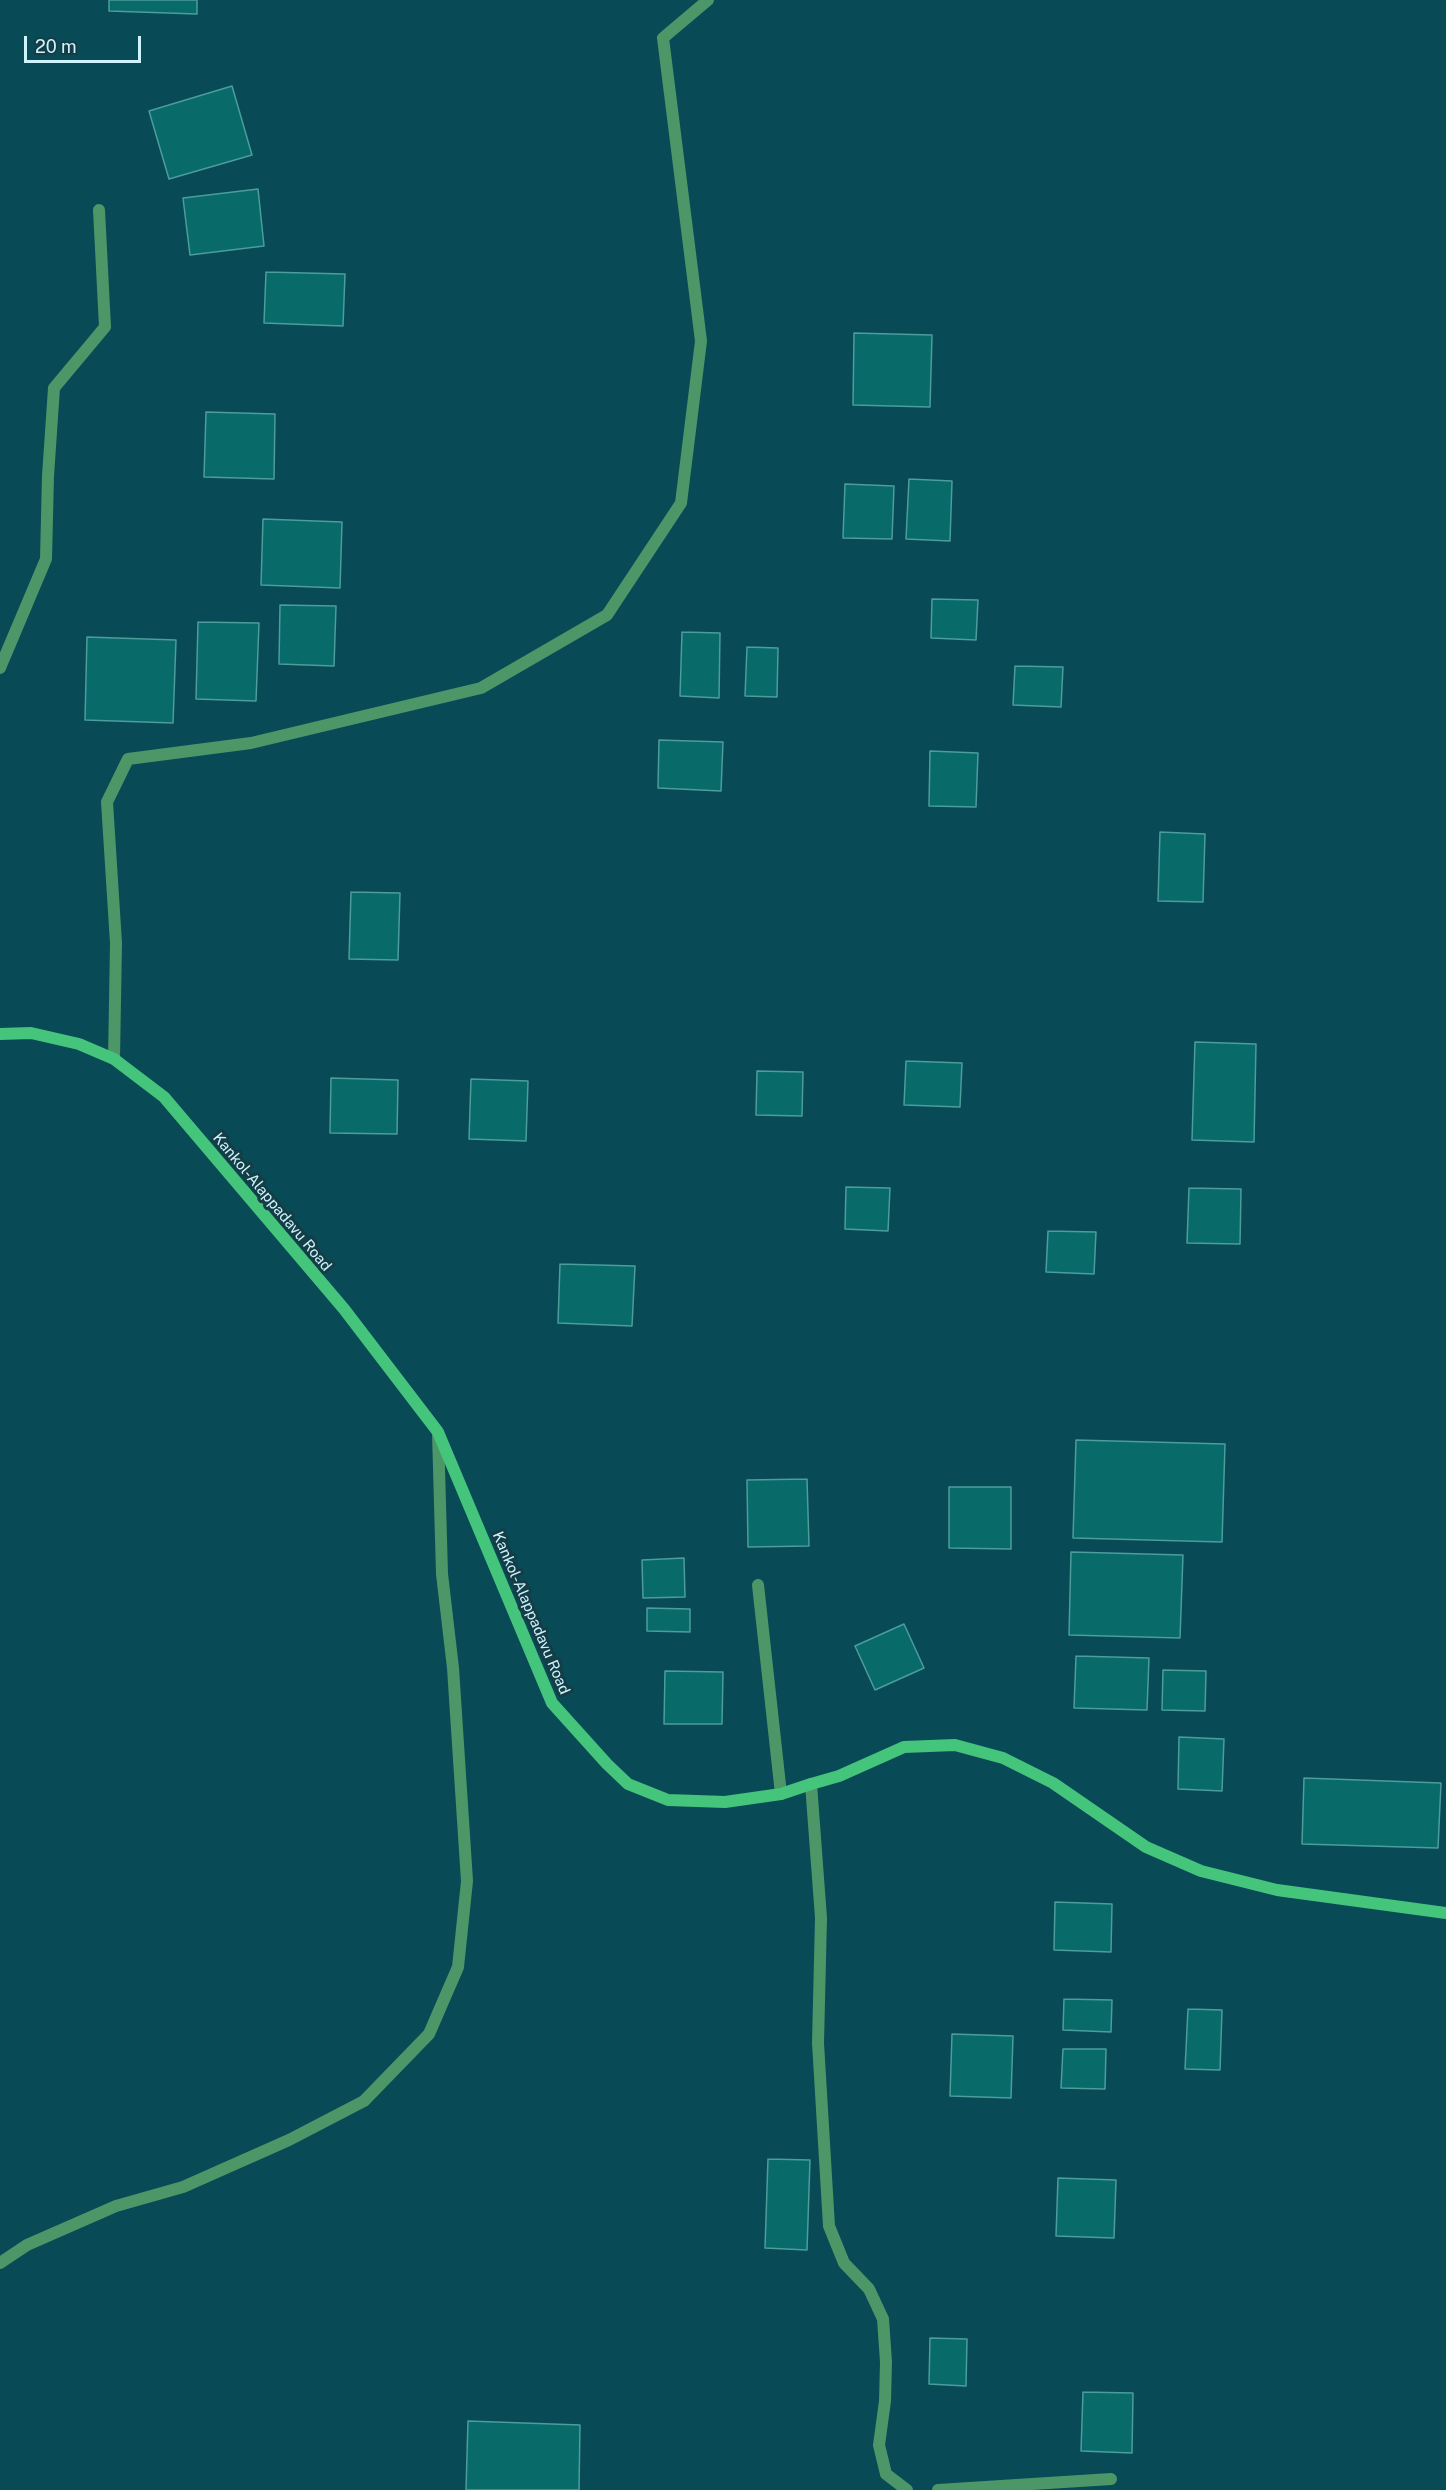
<!DOCTYPE html>
<style>
body{margin:0}
#map{position:relative;width:1446px;height:2490px;overflow:hidden;background:#084a56;font-family:"Public Sans",sans-serif}
canvas{display:block}
.scale{position:absolute;left:24px;top:36px;width:117px;height:27px;box-sizing:border-box;border:3px solid #cff3fc;border-top:0;padding-left:8px;font-size:18px;line-height:21px;white-space:nowrap;color:#cff3fc;-webkit-text-stroke:4px #143d46;paint-order:stroke}
</style>
<div id="map">
<canvas width="1446" height="2490"></canvas>
<div class="scale">20 m</div>
</div>
<script>
const c = document.querySelector('canvas').getContext('2d');
c.lineJoin = 'round';
function fill(path, color) { c.fillStyle = color; c.fill(path, 'evenodd'); }
const shape = rows => new Path2D(rows.map(r => 'M' + r).join(''));
function strokePath(path, color, width, dash) { c.strokeStyle = color; c.lineWidth = width; c.lineCap = dash ? 'butt' : 'round'; c.setLineDash(dash || []); c.stroke(path); }
function label(font, color, halo, rows, align = 'center') {
  c.font = font + ' "Public Sans",sans-serif'; c.lineWidth = 6; c.setLineDash([]); c.textBaseline = 'middle'; c.strokeStyle = halo; c.fillStyle = color; for (const [text, x, y, turn = 0] of rows) {
    c.save(); c.translate(x, y); c.rotate((+turn || 0) * Math.PI / 180); c.textAlign = isNaN(turn) ? turn : align; if (halo) c.strokeText(text, 0, 0); c.fillText(text, 0, 0); c.restore();
  }
}
const building = shape([
 [109,0,197,0,197,14,109,11,109,0],
 [232,86,252,155,169,179,149,111,232,86],
 [258,189,264,246,190,255,183,198,258,189],
 [266,272,345,274,343,326,264,323,266,272],
 [854,333,932,335,930,407,853,405,854,333],
 [206,412,275,414,274,479,204,477,206,412],
 [909,479,952,481,950,541,906,539,909,479],
 [845,484,894,486,892,539,843,538,845,484],
 [263,519,342,522,340,588,261,585,263,519],
 [932,599,978,600,976,640,931,638,932,599],
 [280,605,336,606,334,666,279,664,280,605],
 [198,622,259,623,256,701,196,699,198,622],
 [682,632,720,633,719,698,680,696,682,632],
 [87,637,176,640,173,723,85,720,87,637],
 [747,647,778,648,777,697,745,696,747,647],
 [1015,666,1063,667,1061,707,1013,705,1015,666],
 [659,740,723,742,721,791,658,788,659,740],
 [930,751,978,753,976,807,929,806,930,751],
 [1160,832,1205,834,1203,902,1158,901,1160,832],
 [351,892,400,893,398,960,349,959,351,892],
 [1195,1042,1256,1044,1254,1142,1192,1140,1195,1042],
 [906,1061,962,1063,960,1107,904,1105,906,1061],
 [757,1071,803,1072,802,1116,756,1115,757,1071],
 [331,1078,398,1080,397,1134,330,1133,331,1078],
 [471,1079,528,1081,526,1141,469,1139,471,1079],
 [846,1187,890,1188,888,1231,845,1229,846,1187],
 [1189,1188,1241,1189,1240,1244,1187,1243,1189,1188],
 [1048,1231,1096,1232,1094,1274,1046,1272,1048,1231],
 [560,1264,635,1266,632,1326,558,1323,560,1264],
 [1076,1440,1225,1444,1222,1542,1073,1538,1076,1440],
 [807,1479,809,1546,748,1547,747,1480,807,1479],
 [949,1487,1011,1487,1011,1549,949,1548,949,1487],
 [1071,1552,1183,1555,1180,1638,1069,1635,1071,1552],
 [684,1558,685,1597,643,1598,642,1560,684,1558],
 [647,1608,690,1609,690,1632,647,1631,647,1608],
 [904,1624,924,1668,875,1690,855,1646,904,1624],
 [1076,1656,1149,1658,1147,1710,1074,1708,1076,1656],
 [1163,1670,1206,1671,1205,1711,1162,1710,1163,1670],
 [665,1671,723,1672,722,1724,664,1724,665,1671],
 [1179,1737,1224,1739,1222,1791,1178,1789,1179,1737],
 [1304,1778,1441,1783,1438,1848,1302,1844,1304,1778],
 [1055,1902,1112,1904,1111,1952,1054,1950,1055,1902],
 [1064,1999,1112,2000,1111,2032,1063,2030,1064,1999],
 [1188,2009,1222,2010,1220,2070,1185,2069,1188,2009],
 [952,2034,1013,2036,1011,2098,950,2096,952,2034],
 [1063,2049,1106,2049,1105,2089,1061,2088,1063,2049],
 [768,2159,810,2160,807,2250,765,2248,768,2159],
 [1058,2178,1116,2180,1114,2238,1056,2236,1058,2178],
 [930,2338,967,2339,966,2386,929,2384,930,2338],
 [1083,2392,1133,2393,1132,2453,1081,2451,1083,2392],
 [468,2421,580,2425,579,2490,466,2490,468,2421]
]);
fill(building, '#086a69');
strokePath(building, '#4c9d9c', 1.5);
strokePath(shape([
 [0,668,46,559,48,476,54,388,105,327,99,210],
 [114,1059,116,943,107,802,128,759,251,743,481,688,607,615,681,503,701,341,663,38,708,0],
 [758,1585,781,1794],
 [811,1784,821,1918,818,2043,829,2226,844,2263,869,2289,883,2319,886,2362,885,2401,879,2445,886,2474,907,2490],
 [0,2263,27,2245,116,2206,183,2187,289,2140,364,2101,429,2034,458,1967,467,1881,453,1668,442,1574,438,1433],
 [938,2490,1111,2479]
]), '#4d9668', 12);
strokePath(shape([
 [0,1034,31,1033,79,1044,114,1059,164,1097,344,1309,438,1432,552,1703,607,1764,628,1784,668,1800,725,1802,781,1794,811,1784,839,1776,904,1747,955,1745,1003,1758,1053,1783,1146,1847,1201,1871,1277,1890,1446,1913]
]), '#45c47b', 12);
label('15px', '#cff3fc', '#143d46', [
 ["Kankol-Alappadavu Road",272,1202,50],
 ["Kankol-Alappadavu Road",531,1613,67]
]);
</script>
